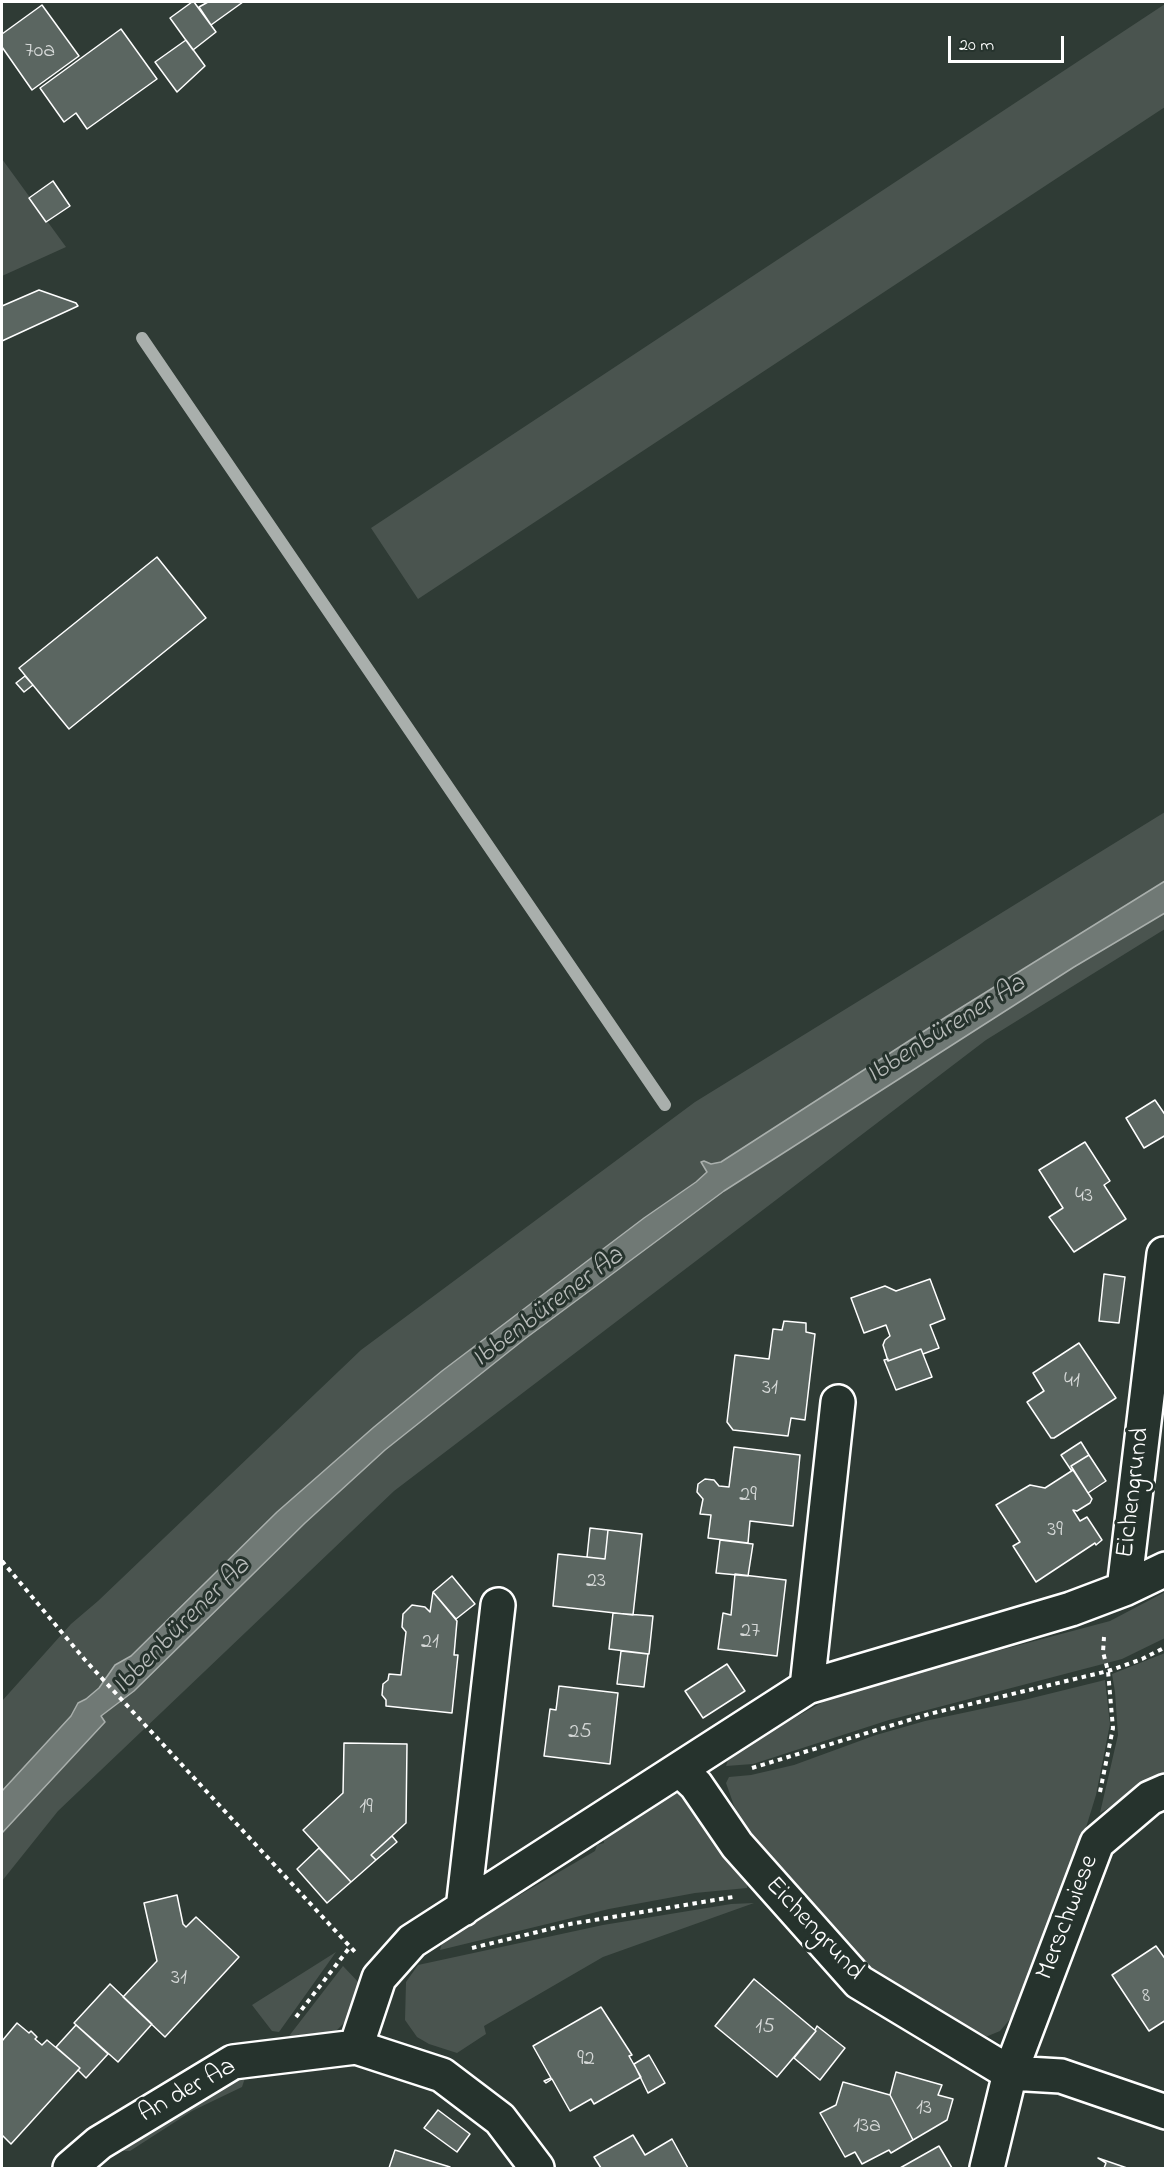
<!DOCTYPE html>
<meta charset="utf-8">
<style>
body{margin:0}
#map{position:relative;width:1167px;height:2170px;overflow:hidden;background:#2f3b35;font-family:"Indie Flower",sans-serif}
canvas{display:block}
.frame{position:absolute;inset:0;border:3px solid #fff;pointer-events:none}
.scale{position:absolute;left:948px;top:36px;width:116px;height:27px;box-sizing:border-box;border:3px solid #fff;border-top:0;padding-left:8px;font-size:18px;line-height:21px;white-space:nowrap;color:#fff;-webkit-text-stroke:4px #26332d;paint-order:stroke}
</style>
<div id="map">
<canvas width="1167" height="2170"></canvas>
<div class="frame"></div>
<div class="scale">20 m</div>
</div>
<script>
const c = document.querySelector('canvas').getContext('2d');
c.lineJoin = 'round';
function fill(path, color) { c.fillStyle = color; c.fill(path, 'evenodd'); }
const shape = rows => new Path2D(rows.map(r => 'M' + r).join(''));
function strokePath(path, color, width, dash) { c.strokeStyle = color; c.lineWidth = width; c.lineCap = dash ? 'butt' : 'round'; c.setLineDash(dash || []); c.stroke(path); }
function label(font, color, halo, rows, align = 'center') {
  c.font = font + ' "Indie Flower",sans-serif'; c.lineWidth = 6; c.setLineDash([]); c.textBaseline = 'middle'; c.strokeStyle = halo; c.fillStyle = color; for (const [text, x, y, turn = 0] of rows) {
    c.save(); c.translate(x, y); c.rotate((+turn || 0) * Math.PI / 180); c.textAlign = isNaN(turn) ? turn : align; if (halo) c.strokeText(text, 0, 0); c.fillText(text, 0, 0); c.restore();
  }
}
fill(shape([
 [1165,4,1165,107,418,599,371,528],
 [2,159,66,247,2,276],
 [1165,812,1165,929,986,1040,394,1491,58,1811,2,1881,2,1701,71,1624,98,1601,361,1350,695,1102],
 [1165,1592,1165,1638,1122,1659,889,1720,753,1764,726,1766,730,1754,839,1693,1110,1621],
 [1165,1653,1165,1777,1144,1787,1100,1813,1118,1735,1115,1692,1112,1674],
 [1105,1680,1110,1724,1096,1795,1084,1834,1023,1994,1011,2018,1000,2031,983,2038,963,2040,862,1964,802,1890,789,1886,738,1817,726,1783,729,1777,751,1775,794,1765,876,1735,925,1721,1024,1700],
 [679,1792,698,1800,703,1821,723,1854,748,1881,747,1888,695,1893,609,1909,440,1950,443,1940,595,1851,597,1845,604,1843,604,1836,649,1799,660,1802,668,1796],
 [754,1903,603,1957,484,2026,486,2034,457,2053,429,2044,417,2037,405,2020,406,1982,418,1965,603,1925,731,1904],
 [336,1952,279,2032,272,2031,252,2005],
 [343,1966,362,1986,355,2012,335,2032,289,2036],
 [236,2077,245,2078,242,2087,192,2111,130,2151,121,2151,121,2142]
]), '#4a544f');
const water = shape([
 [1165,881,1165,913,1074,967,724,1191,526,1338,385,1450,305,1523,134,1691,101,1716,105,1722,2,1833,2,1791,71,1716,78,1703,86,1699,99,1688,115,1665,131,1656,277,1512,374,1427,442,1371,644,1218,696,1182,707,1172,701,1162,704,1161,711,1164,721,1162,946,1017,1165,881]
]);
fill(water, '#707975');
strokePath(water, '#a9afac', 1.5);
strokePath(shape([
 [142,338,665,1105]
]), '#a9afac', 12);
const building = shape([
 [192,2,194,2,216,32,193,50,170,18,192,2],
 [208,2,243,2,211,25,199,7,208,2],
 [42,5,79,56,32,90,2,47,2,34,42,5],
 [121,29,157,79,87,129,76,113,64,122,40,88,121,29],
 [186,40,205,66,177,92,155,62,186,40],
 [53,181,70,206,46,222,29,198,53,181],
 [39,290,76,303,78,306,2,341,2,306,39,290],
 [157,557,206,618,69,729,19,668,157,557],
 [25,676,33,685,24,692,16,683,25,676],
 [1155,1100,1166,1116,1166,1135,1144,1148,1126,1118,1155,1100],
 [1085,1142,1110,1181,1104,1185,1126,1219,1074,1252,1049,1217,1063,1208,1039,1170,1085,1142],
 [1104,1274,1125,1277,1119,1323,1099,1321,1104,1274],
 [930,1279,945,1319,930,1325,939,1348,923,1354,921,1349,888,1361,883,1345,885,1340,890,1336,886,1325,864,1333,851,1298,885,1286,896,1291,930,1279],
 [784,1321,806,1323,806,1332,815,1334,805,1420,791,1418,788,1436,733,1430,727,1422,735,1355,769,1359,773,1329,782,1330,784,1321],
 [1079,1343,1116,1398,1054,1438,1051,1438,1027,1402,1044,1391,1033,1373,1079,1343],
 [921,1349,932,1377,896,1390,884,1360,888,1359,888,1361,921,1349],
 [1081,1442,1089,1455,1071,1466,1073,1470,1071,1470,1061,1455,1081,1442],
 [734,1447,800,1455,793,1526,750,1521,748,1543,708,1538,711,1515,700,1514,703,1499,697,1492,698,1484,705,1479,714,1480,719,1486,729,1487,734,1447],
 [1089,1455,1106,1481,1088,1493,1071,1466,1089,1455],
 [1073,1470,1092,1499,1090,1503,1077,1511,1073,1510,1080,1521,1087,1517,1102,1540,1096,1545,1095,1543,1036,1582,1013,1546,1020,1542,996,1505,1030,1485,1045,1488,1073,1470],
 [590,1528,608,1530,605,1559,587,1557,590,1528],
 [608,1530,642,1534,633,1615,553,1606,558,1554,605,1559,608,1530],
 [720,1540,753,1544,748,1576,716,1573,720,1540],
 [735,1574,786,1580,777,1656,718,1649,723,1613,731,1615,735,1574],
 [452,1576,475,1604,456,1619,433,1592,452,1576],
 [433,1592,457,1621,454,1655,458,1655,452,1713,386,1706,386,1700,382,1695,383,1684,388,1680,389,1674,401,1675,406,1632,402,1627,403,1614,412,1605,425,1607,430,1612,433,1592],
 [613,1613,653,1616,649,1654,609,1649,613,1613],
 [621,1651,648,1654,644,1687,617,1684,621,1651],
 [727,1664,745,1691,703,1718,685,1691,727,1664],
 [559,1686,618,1693,610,1764,544,1756,550,1709,556,1710,559,1686],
 [344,1743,407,1744,406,1823,371,1855,376,1860,351,1882,303,1830,343,1793,344,1743],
 [392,1836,397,1842,376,1860,371,1855,392,1836],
 [319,1848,351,1882,327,1903,297,1869,319,1848],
 [177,1895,183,1924,186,1927,196,1917,239,1957,165,2037,123,1997,157,1961,144,1903,177,1895],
 [1156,1946,1166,1960,1166,2020,1149,2031,1112,1975,1156,1946],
 [754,1979,816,2031,777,2077,715,2026,754,1979],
 [110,1984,152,2024,118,2062,74,2023,110,1984],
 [601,2007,632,2055,629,2056,641,2077,594,2104,591,2099,570,2111,552,2079,546,2083,544,2081,551,2078,533,2046,601,2007],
 [17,2023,29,2033,31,2031,37,2037,35,2039,42,2045,47,2040,80,2068,11,2144,2,2135,2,2041,17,2023],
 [76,2025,108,2054,86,2078,78,2070,80,2068,56,2047,76,2025],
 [817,2026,845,2048,820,2080,794,2058,816,2031,815,2030,817,2026],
 [649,2055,665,2083,648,2093,634,2064,649,2055],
 [896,2072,942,2085,938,2095,953,2099,947,2120,913,2140,890,2095,896,2072],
 [843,2082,890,2095,913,2140,891,2153,889,2150,862,2164,855,2152,845,2157,820,2113,836,2105,843,2082],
 [438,2110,470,2134,457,2152,424,2128,438,2110],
 [633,2135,645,2155,672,2139,688,2168,601,2168,594,2157,633,2135],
 [939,2146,952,2168,899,2168,900,2168,939,2146],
 [395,2150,450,2167,449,2168,389,2168,395,2150],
 [1098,2158,1127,2168,1104,2168,1106,2163,1098,2158]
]);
fill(building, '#5b6661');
strokePath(building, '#fff', 1.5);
const street = shape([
 [1124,1589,1164,1254],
 [807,1687,838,1402],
 [680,1770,696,1785,737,1845,859,1982,1010,2073,1061,2076,1166,2112],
 [463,1909,498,1605],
 [356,2047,379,1978,412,1941,807,1687,1071,1609,1124,1589,1166,1569],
 [70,2168,99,2143,233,2062,356,2047,442,2075,500,2119,537,2168],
 [987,2168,1010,2073,1097,1843,1150,1798,1166,1791]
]);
strokePath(street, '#fff', 38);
strokePath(shape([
 [2,1561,85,1660,355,1952],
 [752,1768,929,1714,1108,1671,1142,1659,1166,1647],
 [1100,1792,1113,1728,1108,1671,1103,1652,1104,1637],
 [472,1948,570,1924,733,1897],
 [296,2017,350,1947]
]), '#fff', 4, [4.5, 4.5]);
strokePath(street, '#26332d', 33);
label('22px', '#d6d9d8', null, [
 ["70a",40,52],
 ["43",1084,1197],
 ["41",1072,1382],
 ["31",770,1389],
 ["29",748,1496],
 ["39",1055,1531],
 ["23",596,1582],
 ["27",750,1632],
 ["21",430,1643],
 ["25",580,1733],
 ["19",366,1808],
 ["31",179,1979],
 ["8",1146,1997],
 ["15",765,2028],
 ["92",586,2060],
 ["13",924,2109],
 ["13a",867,2127]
]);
label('26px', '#fff', '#26332d', [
 ["Eichengrund",1135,1493,-83],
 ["Merschwiese",1069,1918,-69],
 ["Eichengrund",813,1930,47],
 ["An der Aa",188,2092,-29]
]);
label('italic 27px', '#b8bcba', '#26332d', [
 ["Ibbenbürener Aa",947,1031,-32],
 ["Ibbenbürener Aa",549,1309,-37],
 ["Ibbenbürener Aa",183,1627,-45]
]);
</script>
